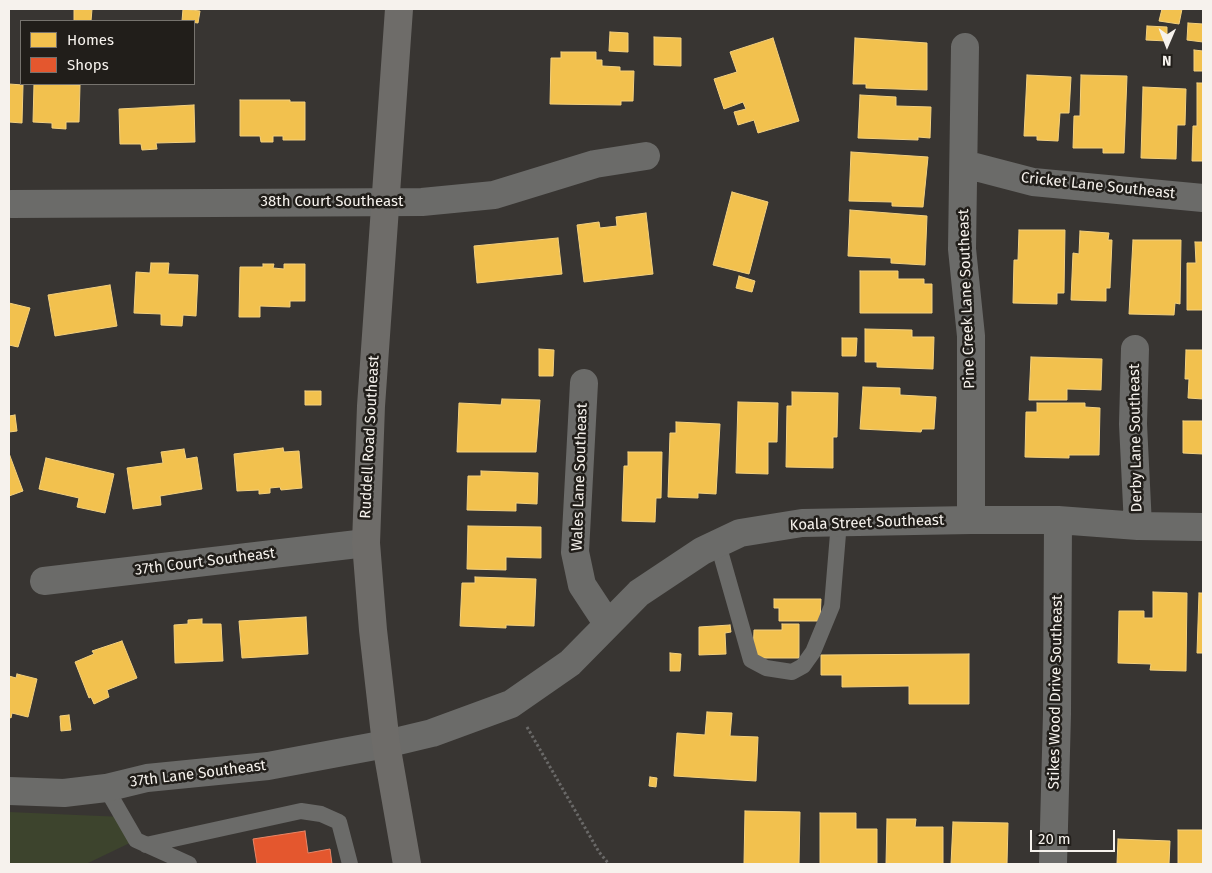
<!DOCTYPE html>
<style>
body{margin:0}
#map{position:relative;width:1212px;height:873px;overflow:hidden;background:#383532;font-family:"Fira Sans",sans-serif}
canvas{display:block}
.frame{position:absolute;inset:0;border:10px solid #f6f2ed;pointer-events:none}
.legend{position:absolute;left:20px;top:20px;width:175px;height:65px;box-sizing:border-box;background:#211e1a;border:1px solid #76736e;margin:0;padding:6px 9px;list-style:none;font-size:15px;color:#f6f2ed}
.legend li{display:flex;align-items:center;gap:10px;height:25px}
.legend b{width:25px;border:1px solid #76736e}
.north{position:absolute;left:1142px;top:20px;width:50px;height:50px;-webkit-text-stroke:4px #211e1a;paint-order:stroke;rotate:181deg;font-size:14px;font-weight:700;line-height:20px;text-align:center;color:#f6f2ed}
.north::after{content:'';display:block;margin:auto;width:18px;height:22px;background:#f6f2ed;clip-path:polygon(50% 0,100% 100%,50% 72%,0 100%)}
.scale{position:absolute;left:1030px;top:830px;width:85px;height:22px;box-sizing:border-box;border:2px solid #f6f2ed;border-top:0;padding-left:6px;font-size:15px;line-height:18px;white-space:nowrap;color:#f6f2ed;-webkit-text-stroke:4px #211e1a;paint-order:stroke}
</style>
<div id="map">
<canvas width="1212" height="873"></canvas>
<div class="frame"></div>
<ul class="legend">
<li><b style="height:14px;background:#f2c14e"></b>Homes</li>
<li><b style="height:14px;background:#e4572e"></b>Shops</li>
</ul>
<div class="north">N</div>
<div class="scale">20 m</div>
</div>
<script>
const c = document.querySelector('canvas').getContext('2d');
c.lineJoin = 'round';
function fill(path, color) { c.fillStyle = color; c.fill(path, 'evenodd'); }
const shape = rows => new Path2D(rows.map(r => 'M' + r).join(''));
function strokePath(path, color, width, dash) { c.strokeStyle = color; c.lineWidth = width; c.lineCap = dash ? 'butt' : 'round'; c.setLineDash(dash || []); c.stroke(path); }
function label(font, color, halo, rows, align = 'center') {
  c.font = font + ' "Fira Sans",sans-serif'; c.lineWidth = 5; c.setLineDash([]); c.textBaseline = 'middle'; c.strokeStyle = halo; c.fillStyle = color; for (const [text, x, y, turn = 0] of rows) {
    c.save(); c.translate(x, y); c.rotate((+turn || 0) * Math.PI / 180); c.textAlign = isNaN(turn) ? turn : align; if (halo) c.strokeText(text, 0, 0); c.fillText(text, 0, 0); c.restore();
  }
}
fill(shape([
 [9,812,123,817,136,840,86,864,9,864]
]), '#3d442d');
const homes = shape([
 [74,9,92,9,91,21,74,21,74,9],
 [183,9,200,11,198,23,182,21,183,9],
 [1162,9,1182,9,1179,24,1159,21,1162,9],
 [1188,23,1203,24,1203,42,1187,40,1188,23],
 [1147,26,1167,27,1167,41,1146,40,1147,26],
 [610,32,628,33,628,52,609,51,610,32],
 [654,37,681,38,681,66,654,65,654,37],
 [773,38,799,121,758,133,754,120,738,125,734,112,746,109,743,102,724,109,714,79,737,72,730,52,773,38],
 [855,38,927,43,927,90,866,88,866,84,853,84,855,38],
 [1194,50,1203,51,1203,71,1194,71,1194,50],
 [561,52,596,52,596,60,602,60,602,66,620,67,620,71,634,71,633,101,621,101,621,105,550,104,551,58,561,58,561,52],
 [1027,75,1071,77,1069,113,1060,113,1058,141,1037,140,1037,136,1024,136,1027,75],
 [1081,75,1127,76,1124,153,1103,153,1103,148,1073,148,1074,116,1080,116,1081,75],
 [1197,83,1203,83,1203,161,1192,161,1193,126,1197,126,1197,83],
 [9,84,23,85,22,123,9,122,9,84],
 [34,84,80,85,79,122,66,122,66,129,52,128,52,123,33,122,34,84],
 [1143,87,1186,89,1185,125,1177,125,1176,159,1141,158,1143,87],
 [860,95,896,97,896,106,931,107,930,138,918,137,918,140,858,138,860,95],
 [240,100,290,100,290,102,305,102,305,140,283,140,283,136,273,136,273,142,261,142,260,136,240,136,240,100],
 [194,105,195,142,156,143,157,149,142,150,141,144,120,144,119,109,194,105],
 [851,152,928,157,923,207,892,206,892,202,849,201,851,152],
 [732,192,768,202,749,274,713,265,732,192],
 [850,210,927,216,925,265,891,263,891,258,848,256,850,210],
 [646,213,653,274,584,282,577,225,599,222,600,228,617,226,616,217,646,213],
 [1019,230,1065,230,1064,293,1057,293,1057,304,1013,303,1014,260,1018,260,1019,230],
 [1080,231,1109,233,1108,240,1112,240,1110,288,1106,288,1106,301,1071,300,1073,253,1079,254,1080,231],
 [558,238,562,274,477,283,474,246,558,238],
 [1133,240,1181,240,1180,304,1175,303,1174,315,1129,314,1133,240],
 [1195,242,1203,242,1203,310,1187,310,1187,263,1196,263,1195,242],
 [151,263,169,263,168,274,198,275,196,316,183,315,182,326,161,325,161,314,134,313,136,272,150,273,151,263],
 [263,264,274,264,273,268,284,269,284,264,305,264,305,301,290,301,290,307,260,306,260,317,239,317,240,267,263,267,263,264],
 [860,271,898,271,898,279,924,279,924,284,932,284,932,313,860,313,860,271],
 [739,276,755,281,752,292,736,288,739,276],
 [110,285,117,326,55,336,48,295,110,285],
 [9,303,30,308,18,347,9,345,9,303],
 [865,329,912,330,912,337,934,337,933,369,877,367,877,362,865,362,865,329],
 [842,338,857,338,856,356,842,356,842,338],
 [539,349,554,350,553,376,539,376,539,349],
 [1186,350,1203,350,1203,399,1188,398,1189,379,1185,379,1186,350],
 [1031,357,1102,359,1101,390,1067,389,1067,400,1029,400,1031,357],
 [863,387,900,388,900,395,936,397,934,429,922,429,921,432,860,429,863,387],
 [305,391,321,391,321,405,305,405,305,391],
 [792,392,838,393,837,437,833,437,833,468,786,467,787,406,792,406,792,392],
 [502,399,540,400,536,452,457,452,459,403,501,405,502,399],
 [738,402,778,403,777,442,768,442,768,474,736,473,738,402],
 [1037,403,1085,403,1085,407,1100,408,1099,455,1069,455,1069,458,1025,457,1026,412,1037,412,1037,403],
 [15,415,17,431,9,432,9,416,15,415],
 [1183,421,1203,421,1203,454,1183,453,1183,421],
 [676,422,720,424,716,494,698,493,698,498,668,497,670,433,676,433,676,422],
 [283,448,284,452,299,451,302,488,281,490,280,487,270,488,270,493,259,494,259,490,237,491,234,454,283,448],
 [184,449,186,459,197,457,202,489,160,496,161,505,133,509,127,468,163,463,161,452,184,449],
 [628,452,662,452,661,498,656,498,655,522,622,521,624,466,628,466,628,452],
 [10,456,23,491,9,496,9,457,10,456],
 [46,458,114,474,105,513,77,507,79,498,39,489,46,458],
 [481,471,538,473,537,504,516,503,516,511,467,510,468,476,481,476,481,471],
 [468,526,541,527,541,558,506,557,506,570,467,569,468,526],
 [475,577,536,579,534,626,506,625,506,628,460,626,462,583,475,583,475,577],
 [1153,592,1187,593,1186,671,1150,670,1151,664,1118,663,1119,611,1144,611,1144,618,1153,618,1153,592],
 [1199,593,1203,593,1203,653,1197,653,1199,593],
 [774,599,821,599,820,621,779,621,779,608,774,608,774,599],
 [306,617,308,654,242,658,239,621,306,617],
 [202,619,202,624,221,624,223,661,175,663,174,625,188,624,188,620,202,619],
 [782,624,799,624,799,658,753,658,754,630,782,630,782,624],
 [730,625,731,632,725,633,726,654,699,655,699,627,730,625],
 [122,641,137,678,107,690,109,697,94,704,91,697,89,698,75,662,94,654,92,651,122,641],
 [670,653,681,654,680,671,670,671,670,653],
 [969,654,969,704,909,704,909,686,842,687,842,675,821,675,821,655,969,654],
 [17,674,37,679,28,717,12,713,11,718,9,717,9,676,16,678,17,674],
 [707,712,732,713,730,736,758,737,756,781,674,776,677,733,705,735,707,712],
 [69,715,71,730,61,731,60,716,69,715],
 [650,777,657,778,656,787,649,786,650,777],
 [745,811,800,812,799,864,744,864,745,811],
 [820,813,856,813,856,829,877,829,877,864,820,864,820,813],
 [887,819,916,819,915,827,943,827,943,864,886,864,887,819],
 [953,822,1008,823,1007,864,951,864,953,822],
 [1178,830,1203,830,1203,864,1178,864,1178,830],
 [1118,839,1170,841,1169,864,1117,864,1118,839]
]);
fill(homes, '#f2c14e');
strokePath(homes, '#f3d07e', 1);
const shops = shape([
 [305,831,308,853,330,849,332,864,257,864,253,839,305,831]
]);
fill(shops, '#e4572e');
strokePath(shops, '#e98667', 1);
strokePath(shape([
 [527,727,599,852,609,864]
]), '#6a6968', 3, [2.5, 2.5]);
strokePath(shape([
 [718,544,751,660,766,668,792,672,803,666,813,652,832,606,839,522],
 [106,788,136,840,189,864],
 [146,845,301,811,321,814,339,822,350,864]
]), '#6b6b69', 16);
strokePath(shape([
 [965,47,962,249,971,336,971,520],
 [964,164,1033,182,1203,198],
 [11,204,422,202,494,195,595,164,646,156],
 [1135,349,1133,424,1138,526],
 [584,383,575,552,582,585,607,623],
 [44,581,366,543],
 [9,791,64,793,106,788,147,778,268,766,386,744,432,733,511,704,570,663,639,593,702,551,740,533,802,523,971,520,1058,520,1138,526,1203,527],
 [1053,864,1057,714,1058,520]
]), '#6b6b69', 28);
strokePath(shape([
 [399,9,371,406,366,543,373,630,386,744,407,864]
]), '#6e6c69', 28);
label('15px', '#f6f2ed', '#211e1a', [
 ["Cricket Lane Southeast",1098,186,6],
 ["38th Court Southeast",332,202],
 ["Pine Creek Lane Southeast",967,299,-92],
 ["Ruddell Road Southeast",370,437,-87],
 ["Derby Lane Southeast",1136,438,-91],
 ["Wales Lane Southeast",580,477,-88],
 ["Koala Street Southeast",867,523,-2],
 ["37th Court Southeast",205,562,-7],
 ["Stikes Wood Drive Southeast",1056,692,-89],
 ["37th Lane Southeast",198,774,-7]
]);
</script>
